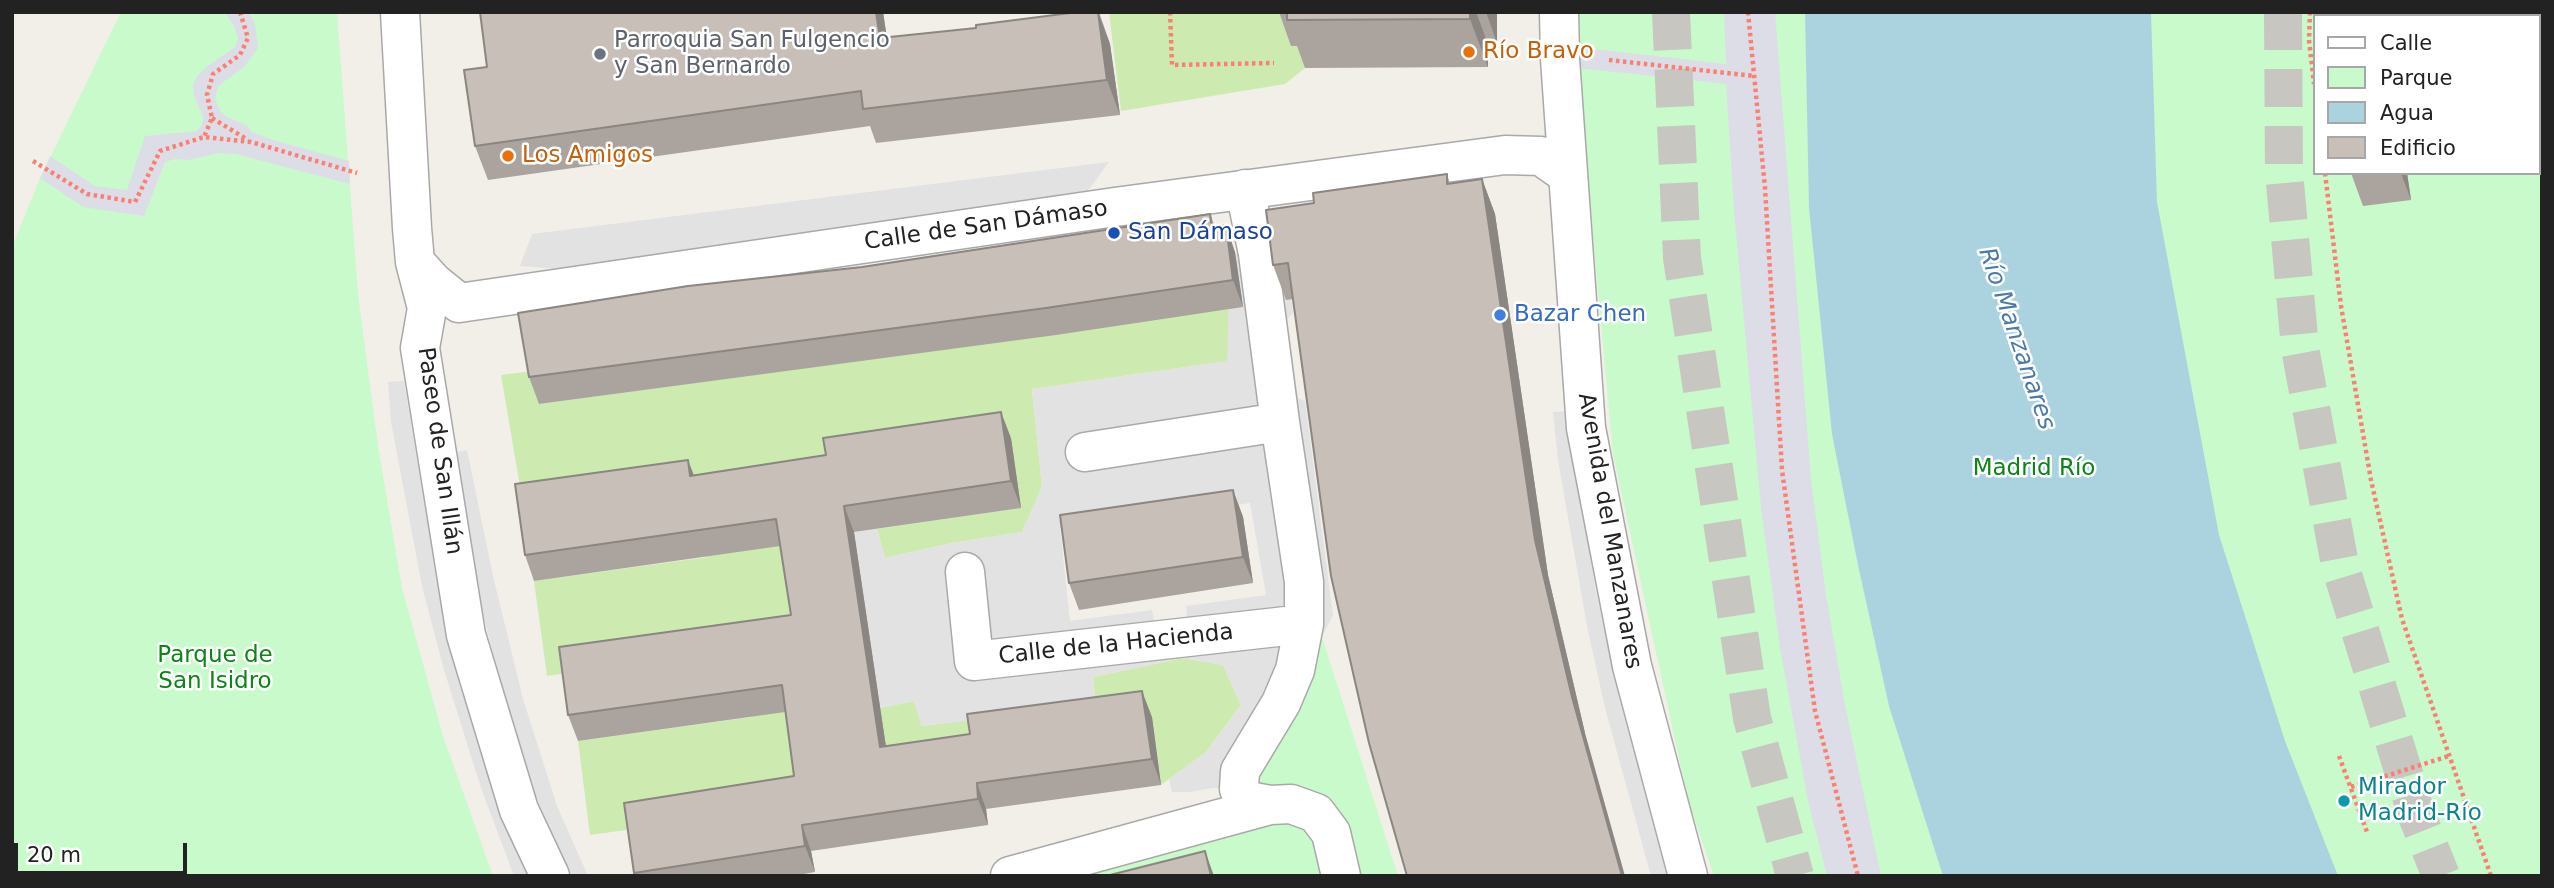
<!DOCTYPE html>
<meta charset="utf-8">
<style>
body{margin:0}
#map{position:relative;width:2554px;height:888px;overflow:hidden;background:#f2efe9;font-family:"DejaVu Sans",sans-serif}
canvas{display:block}
.frame{position:absolute;inset:0;border:14px solid #222;pointer-events:none}
.legend{position:absolute;left:2313px;top:14px;width:228px;height:161px;box-sizing:border-box;background:#fff;border:2px solid #a7a7a7;margin:0;padding:9px 12px;list-style:none;font-size:21px;color:#222}
.legend li{display:flex;align-items:center;gap:14px;height:35px}
.legend b{width:35px;border:2px solid #a7a7a7}
.scale{position:absolute;left:14px;top:843px;width:173px;height:32px;box-sizing:border-box;border:4px solid #222;border-top:0;padding-left:9px;font-size:21px;line-height:24px;white-space:nowrap;color:#222;-webkit-text-stroke:5px #fff;paint-order:stroke}
</style>
<div id="map">
<canvas width="2554" height="888"></canvas>
<div class="frame"></div>
<ul class="legend">
<li><b style="height:9px;background:#fff"></b>Calle</li>
<li><b style="height:19px;background:#c8facc"></b>Parque</li>
<li><b style="height:19px;background:#aad3df"></b>Agua</li>
<li><b style="height:19px;background:#c7bfb8"></b>Edificio</li>
</ul>
<div class="scale">20 m</div>
</div>
<script>
const c = document.querySelector('canvas').getContext('2d');
c.lineJoin = 'round';
function fill(path, color) { c.fillStyle = color; c.fill(path, 'evenodd'); }
const shape = rows => new Path2D(rows.map(r => 'M' + r).join(''));
function strokePath(path, color, width, dash) { c.strokeStyle = color; c.lineWidth = width; c.lineCap = dash ? 'butt' : 'round'; c.setLineDash(dash || []); c.stroke(path); }
function label(font, color, halo, rows, align = 'center') {
  c.font = font + ' "DejaVu Sans",sans-serif'; c.lineWidth = 5; c.setLineDash([]); c.textBaseline = 'middle'; c.strokeStyle = halo; c.fillStyle = color; for (const [text, x, y, turn = 0] of rows) {
    c.save(); c.translate(x, y); c.rotate((+turn || 0) * Math.PI / 180); c.textAlign = isNaN(turn) ? turn : align; if (halo) c.strokeText(text, 0, 0); c.fillText(text, 0, 0); c.restore();
  }
}
fill(shape([
 [1109,12,1291,12,1304,46,1305,68,1285,84,1121,111],
 [1230,309,1228,361,1032,389,1042,487,1022,532,952,543,885,558,877,529,1020,508,1011,438,833,465,880,708,914,701,922,726,1096,705,1093,677,1183,658,1223,665,1241,705,1206,752,1161,785,1152,718,633,829,590,835,578,741,752,717,743,649,547,676,534,581,708,557,524,510,501,375,533,371,540,404]
]), '#cdebb0');
fill(shape([
 [121,12,337,12,358,294,378,446,402,588,443,736,493,876,12,876,12,247,40,178],
 [1576,12,2542,12,2542,876,1714,876,1688,800,1613,454,1579,86],
 [2314,16,2538,16,2538,173,2314,173],
 [1322,637,1398,876,1360,876,1257,784,1262,765,1306,691],
 [1286,821,1301,824,1318,840,1324,876,1060,876,1244,825]
]), '#c8facc');
fill(shape([
 [1109,162,1087,192,561,269,520,266,532,234],
 [1284,251,1293,313,1287,319,1298,398,1305,401,1333,615,1322,637,1306,691,1239,789,1213,788,1189,792,1172,792,1169,779,1206,752,1241,705,1223,665,1183,658,1093,677,1096,706,921,726,914,701,880,708,854,532,877,529,885,558,952,543,1022,532,1042,487,1032,389,1227,361,1230,255],
 [1250,503,1266,595,1186,606,1187,617,1154,621,1152,610,1070,621,1060,528],
 [404,381,427,521,450,622,536,876,514,876,481,788,444,670,422,586,391,422,388,382],
 [1567,411,1595,588,1604,629,1670,876,1651,876,1605,708,1587,626,1558,460,1553,412],
 [467,450,493,576,523,699,557,806,588,876,570,876,532,787,495,661,475,582,449,454]
]), '#e2e2e2');
fill(shape([
 [225,12,248,12,255,24,258,48,244,67,218,86,215,99,221,112,227,117,246,125,252,132,273,140,349,161,350,184,236,154,219,153,188,160,175,159,165,162,144,216,83,207,40,178,50,156,95,186,127,190,145,136,197,131,202,125,203,116,194,96,193,84,198,75,206,67,235,47,238,39,235,28],
 [1724,12,1775,12,1811,480,1826,595,1845,705,1881,876,1827,876,1808,801,1780,648,1761,508,1734,211,1726,84,1578,68,1576,47,1726,64]
]), '#dddde8');
fill(shape([
 [1805,12,2151,12,2157,202,2219,535,2285,741,2338,876,1943,876,1889,706,1858,565,1832,434,1809,208]
]), '#aad3df');
strokePath(shape([
 [1671,12,1682,258,1752,718,1795,876],
 [2283,12,2284,172,2300,348,2340,565,2417,816,2441,876]
]), '#c8c6c1', 38, [38, 19]);
const minor = shape([
 [400,12,412,228,415,262,427,308,420,348,466,635,519,810,550,876],
 [1559,12,1560,59,1586,428,1632,666,1688,876],
 [1245,189,1258,254,1280,422,1304,582,1304,624,1295,670,1281,703,1240,771,1239,789,1248,801,1270,805],
 [415,262,433,282,459,303,1115,207,1505,155,1541,156,1568,175],
 [1085,452,1280,422],
 [965,572,974,661,1304,624],
 [1010,876,1270,805,1291,804,1316,813,1331,833,1341,876]
]);
strokePath(minor, '#a9a9a9', 41);
strokePath(shape([
 [240,12,248,38,240,55,213,74,207,95,212,118,204,137,251,142,357,173],
 [1170,12,1172,65,1274,63],
 [1748,12,1765,188,1782,470,1815,711,1858,876],
 [2310,12,2309,40,2314,84],
 [1609,60,1754,76],
 [212,118,248,140],
 [33,161,87,194,135,202,160,151,204,137],
 [2325,173,2341,306,2371,480,2402,619,2491,876],
 [2339,756,2367,832],
 [2351,787,2449,756]
]), '#fa8072', 4.5, [3.5, 3.5]);
strokePath(minor, '#fff', 38);
fill(shape([
 [883,12,887,38,976,28,1078,12,1099,12,1110,44,1120,115,876,143,870,126,488,180,475,146,487,67],
 [1279,12,1497,12,1497,43,1488,44,1488,67,1305,68,1297,46,1291,46],
 [2538,38,2542,38,2542,173,2528,175,2527,173,2538,173],
 [2351,173,2407,173,2411,200,2363,206],
 [1447,174,1450,184,1482,179,1495,214,1548,575,1585,733,1293,299,1286,300,1273,265,1314,203],
 [1210,214,1215,227,1235,252,1243,307,1056,335,539,404,529,377,862,267],
 [1011,438,1021,508,854,532,886,747,1152,717,1161,785,986,809,988,825,811,851,815,872,793,876,635,876,634,873,794,776,785,712,578,741,568,715,791,615,780,546,534,581,525,555,694,475],
 [1233,490,1243,517,1253,583,1079,610,1069,583]
]), '#aba49e');
fill(shape([
 [876,12,883,12,892,73,880,38],
 [1098,12,1110,44,1120,115,1107,80],
 [1470,12,1476,12,1488,44,1488,67,1470,19],
 [1486,12,1497,12,1497,43],
 [2401,173,2407,173,2411,200],
 [1482,179,1495,214,1548,575,1585,733,1625,876,1622,876,1572,697,1535,540],
 [1226,225,1235,252,1243,307,1233,280],
 [1001,412,1011,438,1021,508,1011,481],
 [688,460,698,486,690,476],
 [1233,490,1243,517,1253,583,1243,557],
 [844,506,854,532,890,774,880,747],
 [1142,691,1152,717,1161,785,1152,759],
 [977,783,986,809,988,825,978,799],
 [802,825,811,851,815,872,805,846],
 [1205,851,1214,876,1211,876]
]), '#8b8681');
const building = shape([
 [480,12,876,12,880,38,976,28,976,25,1078,12,1098,12,1107,80,863,109,861,91,475,146,464,70,487,67,480,12],
 [1287,12,1470,12,1470,19,1287,20,1287,12],
 [2538,38,2542,38,2542,136,2538,136,2538,38],
 [1447,174,1447,184,1482,179,1535,540,1572,697,1622,876,1407,876,1369,743,1331,576,1288,263,1273,265,1266,210,1314,203,1313,193,1447,174],
 [1210,214,1212,227,1226,225,1233,280,1046,308,529,377,518,313,688,286,862,267,1210,214],
 [1001,412,1011,481,844,506,880,747,970,734,967,714,1142,691,1152,759,977,783,978,799,802,825,805,846,634,873,624,803,794,776,782,685,568,715,559,647,791,615,776,519,525,555,515,484,688,460,690,476,826,455,823,438,1001,412],
 [1233,490,1243,557,1069,583,1060,515,1233,490],
 [1205,851,1211,876,1106,876,1205,851]
]);
fill(building, '#c7bfb8');
strokePath(building, '#8b8681', 2);
for (const [x, y, r, color] of [
 [1469,52,7,"#e8710a"],
 [600,54,7,"#6b7280"],
 [508,156,7,"#e8710a"],
 [1114,233,7,"#1a4fb4"],
 [1500,315,7,"#3f7fe0"],
 [2344,801,7,"#0f9aa8"]
]) { const dot = new Path2D(); dot.arc(x, y, r, 0, 2 * Math.PI); c.fillStyle = color; c.fill(dot); strokePath(dot, '#fff', 2.5); }
label('23px', '#5b616d', '#fff', [
 ["Parroquia San Fulgencio",614,41],
 ["y San Bernardo",614,67]
], 'left');
label('23px', '#c56008', '#fff', [
 ["Río Bravo",1483,52],
 ["Los Amigos",522,156]
], 'left');
label('23px', '#222', '#fff', [
 ["Calle de San Dámaso",986,226,-8],
 ["Paseo de San Illán",439,451,82],
 ["Avenida del Manzanares",1609,531,80],
 ["Calle de la Hacienda",1116,645,-6]
]);
label('23px', '#164399', '#fff', [
 ["San Dámaso",1128,233]
], 'left');
label('23px', '#366cbe', '#fff', [
 ["Bazar Chen",1514,315]
], 'left');
label('23px', '#0c8416', '#fff', [
 ["Madrid Río",2034,469],
 ["Parque de",215,656],
 ["San Isidro",215,682]
]);
label('23px', '#0d838f', '#fff', [
 ["Mirador",2358,788],
 ["Madrid-Río",2358,814]
], 'left');
label('italic 24px', '#4a7aab', '#fff', [
 ["Río Manzanares",2016,339,71]
]);
</script>
